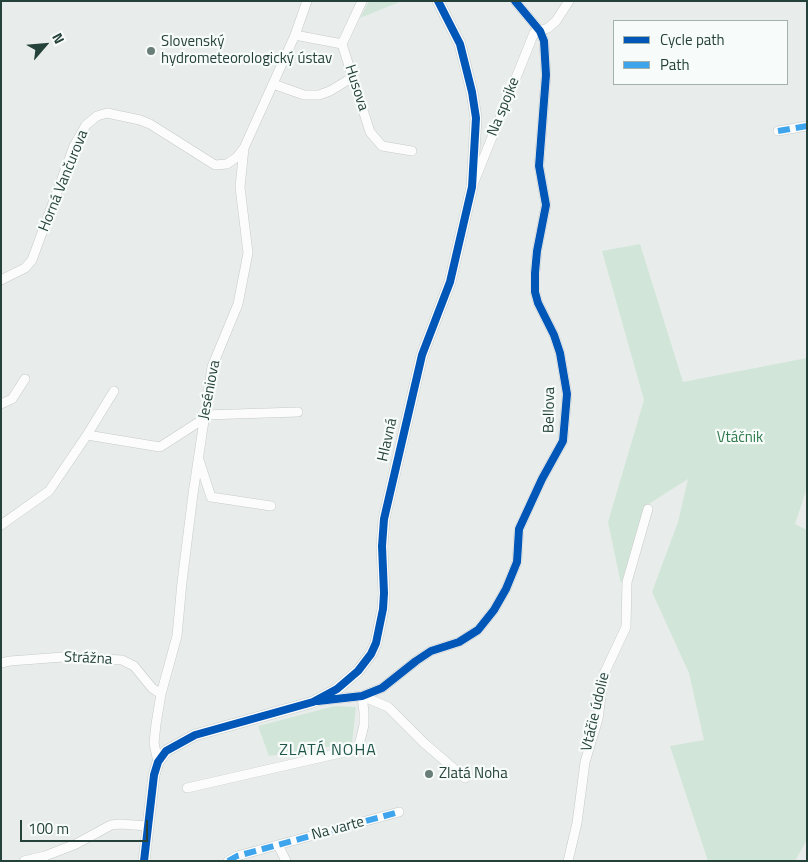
<!DOCTYPE html>
<meta charset="utf-8">
<style>
body{margin:0}
#map{position:relative;width:808px;height:862px;overflow:hidden;background:#e8edeb;font-family:"Titillium Web",sans-serif}
canvas{display:block}
.frame{position:absolute;inset:0;border:2px solid #24423a;pointer-events:none}
.legend{position:absolute;left:613px;top:20px;width:175px;height:65px;box-sizing:border-box;background:#f7fbf9;border:1px solid #a3b1ad;margin:0;padding:6px 9px;list-style:none;font-size:15px;color:#24423a}
.legend li{display:flex;align-items:center;gap:10px;height:25px}
.legend b{width:25px;border:1px solid #a3b1ad}
.north{position:absolute;left:20px;top:20px;width:50px;height:50px;-webkit-text-stroke:4px #f7fbf9;paint-order:stroke;rotate:63deg;font-size:14px;font-weight:700;line-height:20px;text-align:center;color:#24423a}
.north::after{content:'';display:block;margin:auto;width:18px;height:22px;background:#24423a;clip-path:polygon(50% 0,100% 100%,50% 72%,0 100%)}
.scale{position:absolute;left:20px;top:820px;width:128px;height:22px;box-sizing:border-box;border:2px solid #24423a;border-top:0;padding-left:6px;font-size:15px;line-height:18px;white-space:nowrap;color:#24423a;-webkit-text-stroke:4px #f7fbf9;paint-order:stroke}
</style>
<div id="map">
<canvas width="808" height="862"></canvas>
<div class="frame"></div>
<ul class="legend">
<li><b style="height:6px;background:#0057b8"></b>Cycle path</li>
<li><b style="height:6px;background:#3ea4ec"></b>Path</li>
</ul>
<div class="north">N</div>
<div class="scale">100 m</div>
</div>
<script>
const c = document.querySelector('canvas').getContext('2d');
c.lineJoin = 'round';
function fill(path, color) { c.fillStyle = color; c.fill(path, 'evenodd'); }
const shape = rows => new Path2D(rows.map(r => 'M' + r).join(''));
function strokePath(path, color, width, dash) { c.strokeStyle = color; c.lineWidth = width; c.lineCap = dash ? 'butt' : 'round'; c.setLineDash(dash || []); c.stroke(path); }
function label(font, color, halo, rows, align = 'center') {
  c.font = font + ' "Titillium Web",sans-serif'; c.lineWidth = 4.5; c.setLineDash([]); c.textBaseline = 'middle'; c.strokeStyle = halo; c.fillStyle = color; for (const [text, x, y, turn = 0] of rows) {
    c.save(); c.translate(x, y); c.rotate((+turn || 0) * Math.PI / 180); c.textAlign = isNaN(turn) ? turn : align; if (halo) c.strokeText(text, 0, 0); c.fillText(text, 0, 0); c.restore();
  }
}
fill(shape([
 [369,1,402,1,360,18],
 [640,244,683,382,807,358,807,488,795,524,807,530,807,840,795,861,708,861,670,746,704,740,689,673,652,592,678,522,688,479,644,507,621,584,608,522,644,400,602,251],
 [335,706,356,707,352,743,269,756,258,726]
]), '#d1e6d8');
const street = shape([
 [362,1,342,44,370,132,382,146,412,151],
 [295,35,342,44],
 [273,84,304,95,319,95,330,91,353,77],
 [778,131,807,126],
 [474,182,534,33,548,28,556,21,569,1],
 [1,280,25,268,32,260,74,146,86,125,97,116,107,113,140,120,150,124,215,165,227,164,237,157,244,148],
 [1,404,12,399,25,379],
 [205,415,298,412],
 [87,435,114,391],
 [199,460,211,497,271,506],
 [1,525,49,491,87,435,160,447,205,418],
 [1,663,10,661,63,657,122,660,134,666,152,688,161,694],
 [362,696,388,707,424,743,465,778],
 [316,701,362,696,382,688,416,661,431,651,459,642,478,630,494,610,506,589,517,562,519,529,542,479,563,441,567,394,560,353,554,335,538,303,535,292,535,273,537,251,546,205,539,166,546,75,544,41,540,31,515,1],
 [158,762,154,743,156,724,161,694,177,636,182,582,193,494,212,367,238,304,248,253,240,187,244,148,295,35,307,1],
 [187,788,358,749,364,725,364,712,362,696],
 [278,845,286,861],
 [24,861,45,856,76,844,111,825,120,824,147,826],
 [228,861,237,856,399,812],
 [568,861,577,823,585,762,598,719,604,674,626,627,627,582,648,509]
]);
const secondary = shape([
 [144,861,154,775,158,762,166,751,195,735,313,702,337,689,358,671,371,654,376,643,383,609,384,593,382,546,384,519,422,355,450,282,472,187,476,118,472,92,460,44,438,1]
]);
strokePath(street, '#c5cac8', 10);
strokePath(secondary, '#c3cbc8', 12);
strokePath(street, '#fcfcfc', 9);
strokePath(secondary, '#fcfcfc', 11);
strokePath(shape([
 [778,131,807,126],
 [228,861,237,856,399,812]
]), '#3ea4ec', 6, [12, 6]);
strokePath(shape([
 [318,701,362,696,382,688,416,661,431,651,459,642,478,630,494,610,506,589,517,562,519,529,542,479,563,441,567,394,560,353,554,335,538,303,535,292,535,273,537,251,546,205,539,166,546,75,544,41,540,31,515,1],
 [144,861,154,775,158,762,166,751,195,735,313,702,337,689,358,671,371,654,376,643,383,609,384,593,382,546,384,519,422,355,450,282,472,187,476,118,472,92,460,44,438,1]
]), '#0057b8', 8);
for (const [x, y, r, color] of [
 [151,51,5,"#697e78"],
 [429,774,5,"#697e78"]
]) { const dot = new Path2D(); dot.arc(x, y, r, 0, 2 * Math.PI); c.fillStyle = color; c.fill(dot); strokePath(dot, '#f7fbf9', 2); }
label('15px', '#24423a', '#f7fbf9', [
 ["Slovenský",161,42],
 ["hydrometeorologický ústav",161,59],
 ["Zlatá Noha",439,774]
], 'left');
label('15px', '#24423a', '#f7fbf9', [
 ["Husova",356,88,72],
 ["Na spojke",504,107,-68],
 ["Horná Vančurova",64,181,-68],
 ["Jeséniova",210,390,-79],
 ["Bellova",550,410,-89],
 ["Hlavná",388,440,-77],
 ["Strážna",88,659,3],
 ["Vtáčie údolie",596,712,-77],
 ["Na varte",338,829,-15]
]);
label('15px', '#2d7a4b', '#f7fbf9', [
 ["Vtáčnik",740,438]
]);
c.letterSpacing = '1px';
label('16px', '#1f5548', '#f7fbf9', [
 ["ZLATÁ NOHA",328,751]
]);
c.letterSpacing = '0px';
</script>
